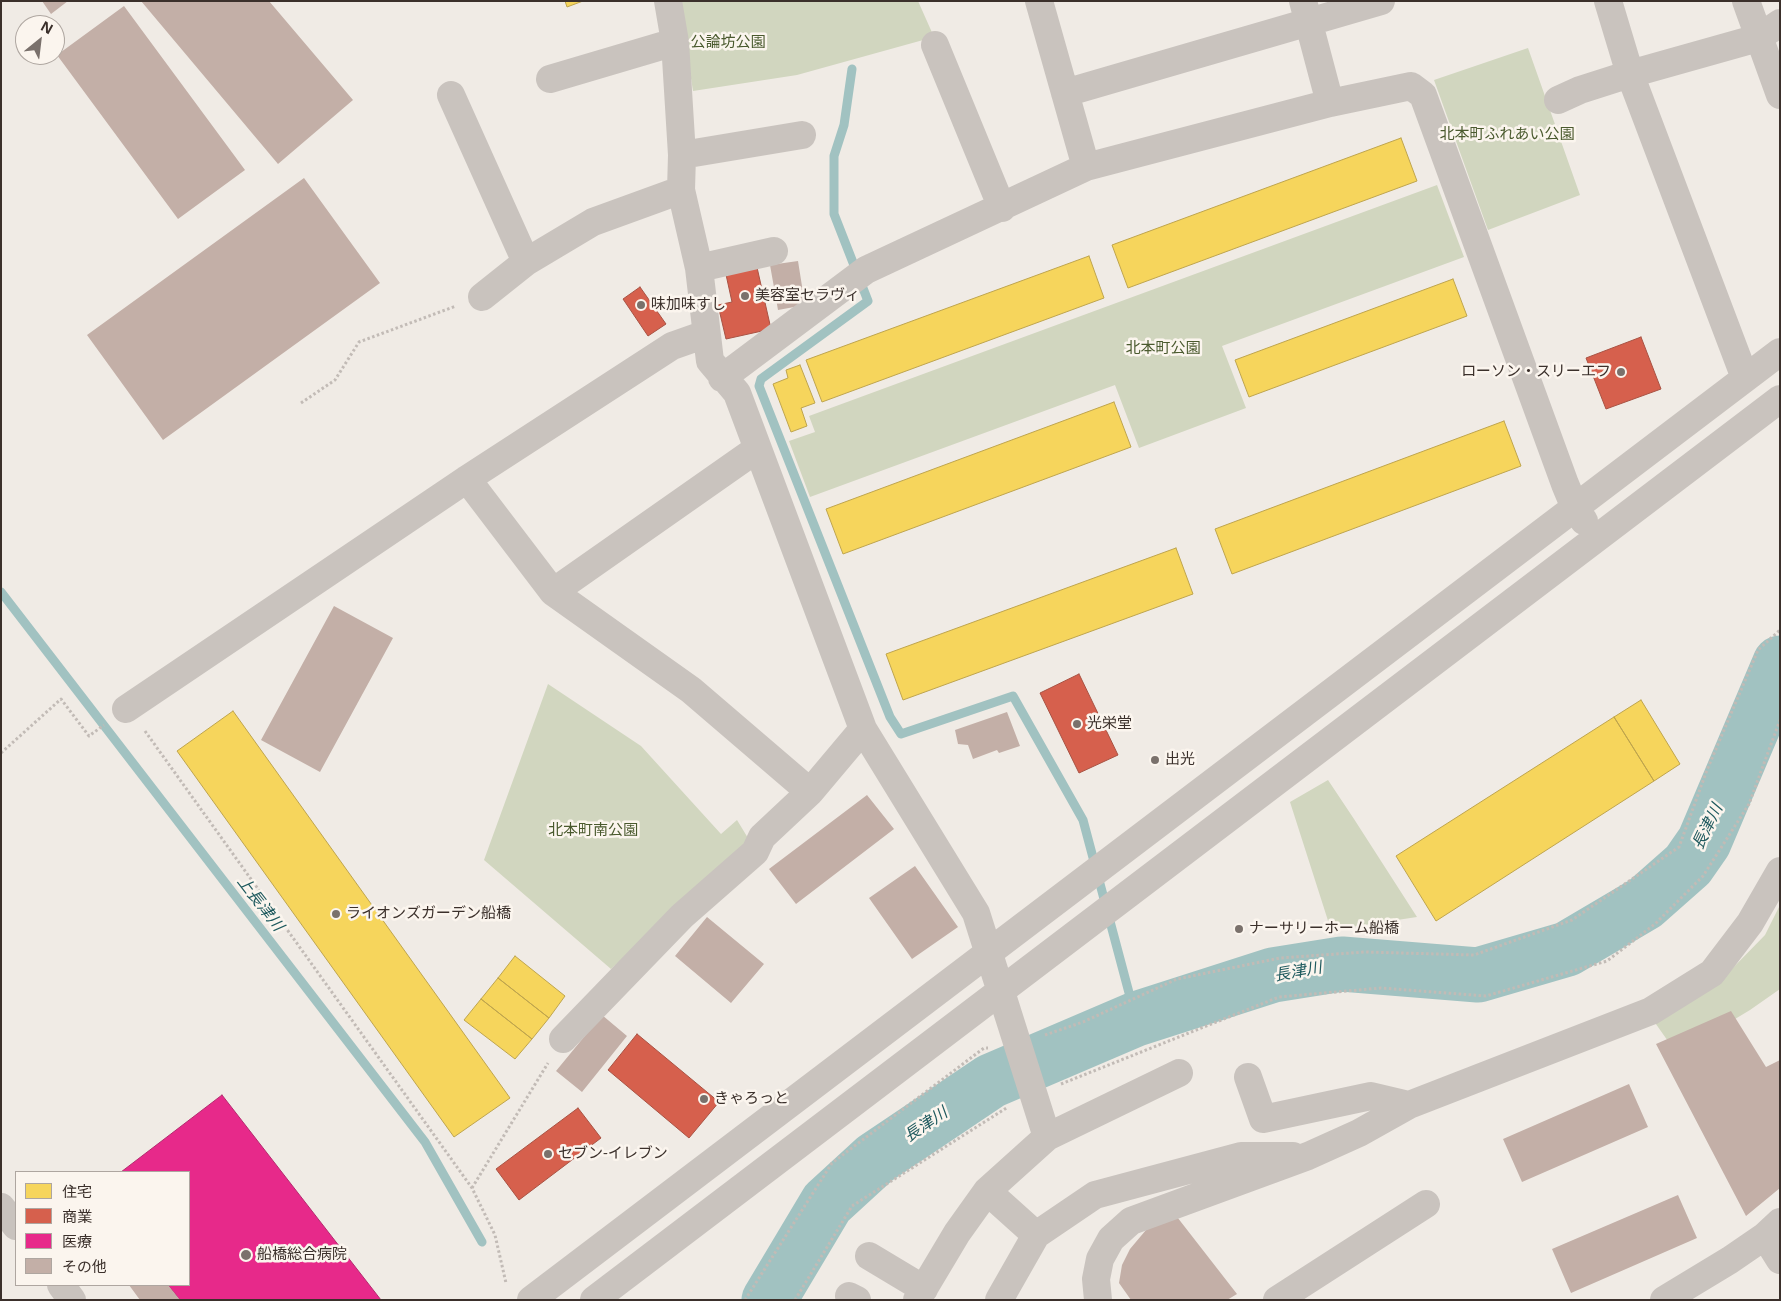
<!DOCTYPE html>
<meta charset="utf-8">
<style>
body{margin:0}
#map{position:relative;width:1781px;height:1301px;overflow:hidden;background:#f0ebe5;font-family:"Open Sans","Noto Sans JP",sans-serif}
canvas{display:block}
.frame{position:absolute;inset:0;border:2px solid #3b302b;pointer-events:none}
.legend{position:absolute;left:15px;top:1171px;width:175px;height:115px;box-sizing:border-box;background:#fbf5ee;border:1px solid #aea6a0;margin:0;padding:6px 9px;list-style:none;font-size:15px;color:#3b302b}
.legend li{display:flex;align-items:center;gap:10px;height:25px}
.legend b{width:25px;border:1px solid #aea6a0}
.north{position:absolute;left:15px;top:15px;width:50px;height:50px;box-sizing:border-box;background:#fbf5ee;border:1px solid #aea6a0;border-radius:50%;rotate:29deg;font-size:14px;font-weight:700;line-height:20px;text-align:center;color:#3b302b}
.north::after{content:'';display:block;margin:auto;width:18px;height:22px;background:#7a716c;clip-path:polygon(50% 0,100% 100%,50% 72%,0 100%)}
</style>
<div id="map">
<canvas width="1781" height="1301"></canvas>
<div class="frame"></div>
<ul class="legend">
<li><b style="height:14px;background:#f6d55c"></b>住宅</li>
<li><b style="height:14px;background:#d6604d"></b>商業</li>
<li><b style="height:14px;background:#e7298a"></b>医療</li>
<li><b style="height:14px;background:#c3afa7"></b>その他</li>
</ul>
<div class="north">N</div>
</div>
<script>
const c = document.querySelector('canvas').getContext('2d');
c.lineJoin = 'round';
function fill(path, color) { c.fillStyle = color; c.fill(path, 'evenodd'); }
const shape = rows => new Path2D(rows.map(r => 'M' + r).join(''));
function strokePath(path, color, width, dash) { c.strokeStyle = color; c.lineWidth = width; c.lineCap = dash ? 'butt' : 'round'; c.setLineDash(dash || []); c.stroke(path); }
function label(font, color, halo, rows, align = 'center') {
  c.font = font + ' "Open Sans","Noto Sans JP",sans-serif'; c.lineWidth = 5; c.setLineDash([]); c.textBaseline = 'middle'; c.strokeStyle = halo; c.fillStyle = color; for (const [text, x, y, turn = 0] of rows) {
    c.save(); c.translate(x, y); c.rotate((+turn || 0) * Math.PI / 180); c.textAlign = isNaN(turn) ? turn : align; if (halo) c.strokeText(text, 0, 0); c.fillText(text, 0, 0); c.restore();
  }
}
fill(shape([
 [685,1,918,1,934,37,797,75,693,91,679,3],
 [1528,48,1580,195,1488,230,1434,80],
 [1437,185,1464,257,1222,346,1246,408,1139,448,1115,385,810,497,789,441,815,432,809,416],
 [548,684,641,746,721,834,737,820,751,843,611,969,484,860],
 [1328,780,1354,819,1417,917,1331,930,1290,802],
 [1780,905,1780,989,1750,1010,1677,1054,1651,1017,1724,977,1765,935]
]), '#d1d6bf');
const homes = shape([
 [565,1,583,1,567,7,565,1],
 [1401,138,1417,181,1128,288,1112,245,1401,138],
 [1089,256,1104,298,822,402,806,360,1089,256],
 [1453,279,1467,316,1249,397,1235,360,1453,279],
 [800,365,815,403,801,408,807,426,791,432,773,384,788,378,786,370,800,365],
 [1114,402,1131,447,843,554,826,509,1114,402],
 [1504,421,1521,466,1232,574,1215,529,1504,421],
 [1176,548,1193,594,903,700,886,654,1176,548],
 [1641,700,1680,764,1654,781,1614,717,1641,700],
 [233,711,510,1098,454,1137,177,751,233,711],
 [1614,717,1654,781,1436,921,1396,856,1614,717],
 [515,956,565,996,549,1018,498,978,515,956],
 [498,978,549,1018,532,1039,481,999,498,978],
 [481,999,532,1039,515,1059,464,1020,481,999]
]);
fill(homes, '#f6d55c');
strokePath(homes, '#bea44d', 1);
const shops = shape([
 [756,263,771,329,726,339,718,305,732,302,725,270,756,263],
 [640,287,666,324,648,336,623,299,640,287],
 [1641,337,1661,389,1606,409,1586,358,1641,337],
 [1079,674,1118,755,1079,773,1040,693,1079,674],
 [637,1034,719,1102,689,1138,608,1070,637,1034],
 [578,1108,601,1138,519,1200,496,1169,578,1108]
]);
fill(shops, '#d6604d');
strokePath(shops, '#a85243', 1);
const health = shape([
 [222,1095,381,1300,180,1300,168,1285,189,1285,189,1172,121,1172,222,1095]
]);
fill(health, '#e7298a');
strokePath(health, '#b32b6e', 1);
strokePath(shape([
 [852,69,844,125,834,156,834,214,868,301,761,379,759,386,890,717,901,734,1013,696,1083,820,1136,1019],
 [1,592,425,1142,482,1242]
]), '#a1c2c1', 9);
strokePath(shape([
 [769,1300,827,1203,875,1159,991,1081,1136,1019,1273,975,1342,964,1478,975,1567,949,1645,903,1688,865,1704,842,1780,663]
]), '#a1c2c1', 55);
fill(shape([
 [42,1,68,1,51,14],
 [141,1,269,1,353,100,278,164],
 [124,6,245,170,178,219,57,55],
 [304,178,380,283,163,440,87,335],
 [798,261,805,305,778,310,770,265],
 [334,606,393,638,320,772,261,740],
 [1007,712,1020,746,999,753,997,750,973,759,968,745,958,744,955,730],
 [867,795,894,829,796,904,769,869],
 [915,866,958,927,912,959,869,898],
 [707,917,764,964,731,1003,675,956],
 [1731,1011,1766,1067,1780,1060,1780,1188,1746,1216,1656,1044],
 [602,1015,627,1036,582,1092,556,1071],
 [1629,1084,1648,1127,1522,1182,1503,1139],
 [1678,1195,1697,1238,1571,1293,1552,1249],
 [1174,1213,1237,1294,1227,1300,1131,1300,1119,1283,1122,1265,1130,1249,1146,1230],
 [129,1285,168,1285,180,1300,140,1300]
]), '#c3afa7');
strokePath(shape([
 [301,403,335,380,359,342,456,306],
 [145,731,472,1188,495,1235,506,1283],
 [1,753,61,699,89,736,104,725],
 [1045,1035,1083,1022,1177,979,1280,958,1365,952,1474,955,1572,920,1679,847,1707,770,1758,650,1780,630],
 [1061,1084,1279,997,1381,988,1486,996,1607,961,1655,924,1703,876,1749,804,1780,720],
 [472,1188,548,1063],
 [745,1300,832,1163,984,1048,988,1048],
 [795,1300,852,1206,1008,1107]
]), '#c2bbb6', 3, [2.5, 2.5]);
strokePath(shape([
 [668,1,675,42,682,155,681,190,699,268,710,361,737,393,863,729,976,913,1047,1137],
 [1039,1,1086,167],
 [1303,1,1330,103],
 [1608,1,1630,74,1745,378],
 [1746,1,1780,95],
 [935,45,1002,208],
 [550,79,675,42],
 [1065,93,1381,1],
 [451,95,526,262],
 [1558,100,1580,90,1630,74,1758,38,1780,23],
 [682,155,802,135],
 [699,268,774,251],
 [482,297,526,262,593,222,681,190],
 [722,378,866,270,1086,167,1330,103,1411,86,1423,95,1565,484,1575,508,1584,521],
 [467,479,553,592,691,690,810,792,863,729],
 [553,592,757,449],
 [126,709,467,479,672,346,706,334],
 [563,1039,682,916,755,852,762,837,810,792],
 [1248,1077,1263,1119,1371,1096,1409,1105],
 [987,1191,1036,1235],
 [1,1207,16,1226],
 [1765,1236,1780,1260],
 [869,1256,924,1289],
 [61,1285,72,1300],
 [849,1296,857,1300],
 [531,1300,1780,352],
 [594,1300,1780,399],
 [917,1300,957,1233,987,1191,1047,1137,1179,1073],
 [999,1300,1036,1235,1095,1195,1241,1156,1293,1156],
 [1098,1300,1096,1279,1100,1259,1111,1239,1131,1221,1308,1156,1359,1133,1409,1105,1651,1011,1712,973,1750,923,1780,871],
 [1277,1300,1426,1204],
 [1664,1300,1730,1260,1765,1236,1780,1222]
]), '#c9c3be', 28);
for (const [x, y, r, color] of [
 [745,296,5,"#7a716c"],
 [641,305,5,"#7a716c"],
 [1621,372,5,"#7a716c"],
 [1077,724,5,"#7a716c"],
 [1155,760,5,"#7a716c"],
 [336,914,5,"#7a716c"],
 [1239,929,5,"#7a716c"],
 [704,1099,5,"#7a716c"],
 [548,1154,5,"#7a716c"],
 [246,1255,6,"#7a716c"]
]) { const dot = new Path2D(); dot.arc(x, y, r, 0, 2 * Math.PI); c.fillStyle = color; c.fill(dot); strokePath(dot, '#fbf5ee', 2); }
label('15px', '#4a5a2e', '#fbf5ee', [
 ["公論坊公園",728,43],
 ["北本町ふれあい公園",1507,135],
 ["北本町公園",1163,349],
 ["北本町南公園",593,831]
]);
label('15px', '#3b302b', '#fbf5ee', [
 ["美容室セラヴィ",755,296],
 ["味加味すし",651,305],
 ["ローソン・スリーエフ",1611,372,"right"],
 ["光栄堂",1087,724],
 ["出光",1165,760],
 ["ライオンズガーデン船橋",346,914],
 ["ナーサリーホーム船橋",1249,929],
 ["きゃろっと",714,1099],
 ["セブン-イレブン",558,1154],
 ["船橋総合病院",257,1255]
], 'left');
label('italic 16px', '#1f5a5e', '#fbf5ee', [
 ["長津川",1708,827,-64],
 ["上長津川",260,904,52],
 ["長津川",1298,972,-10],
 ["長津川",926,1125,-34]
]);
</script>
